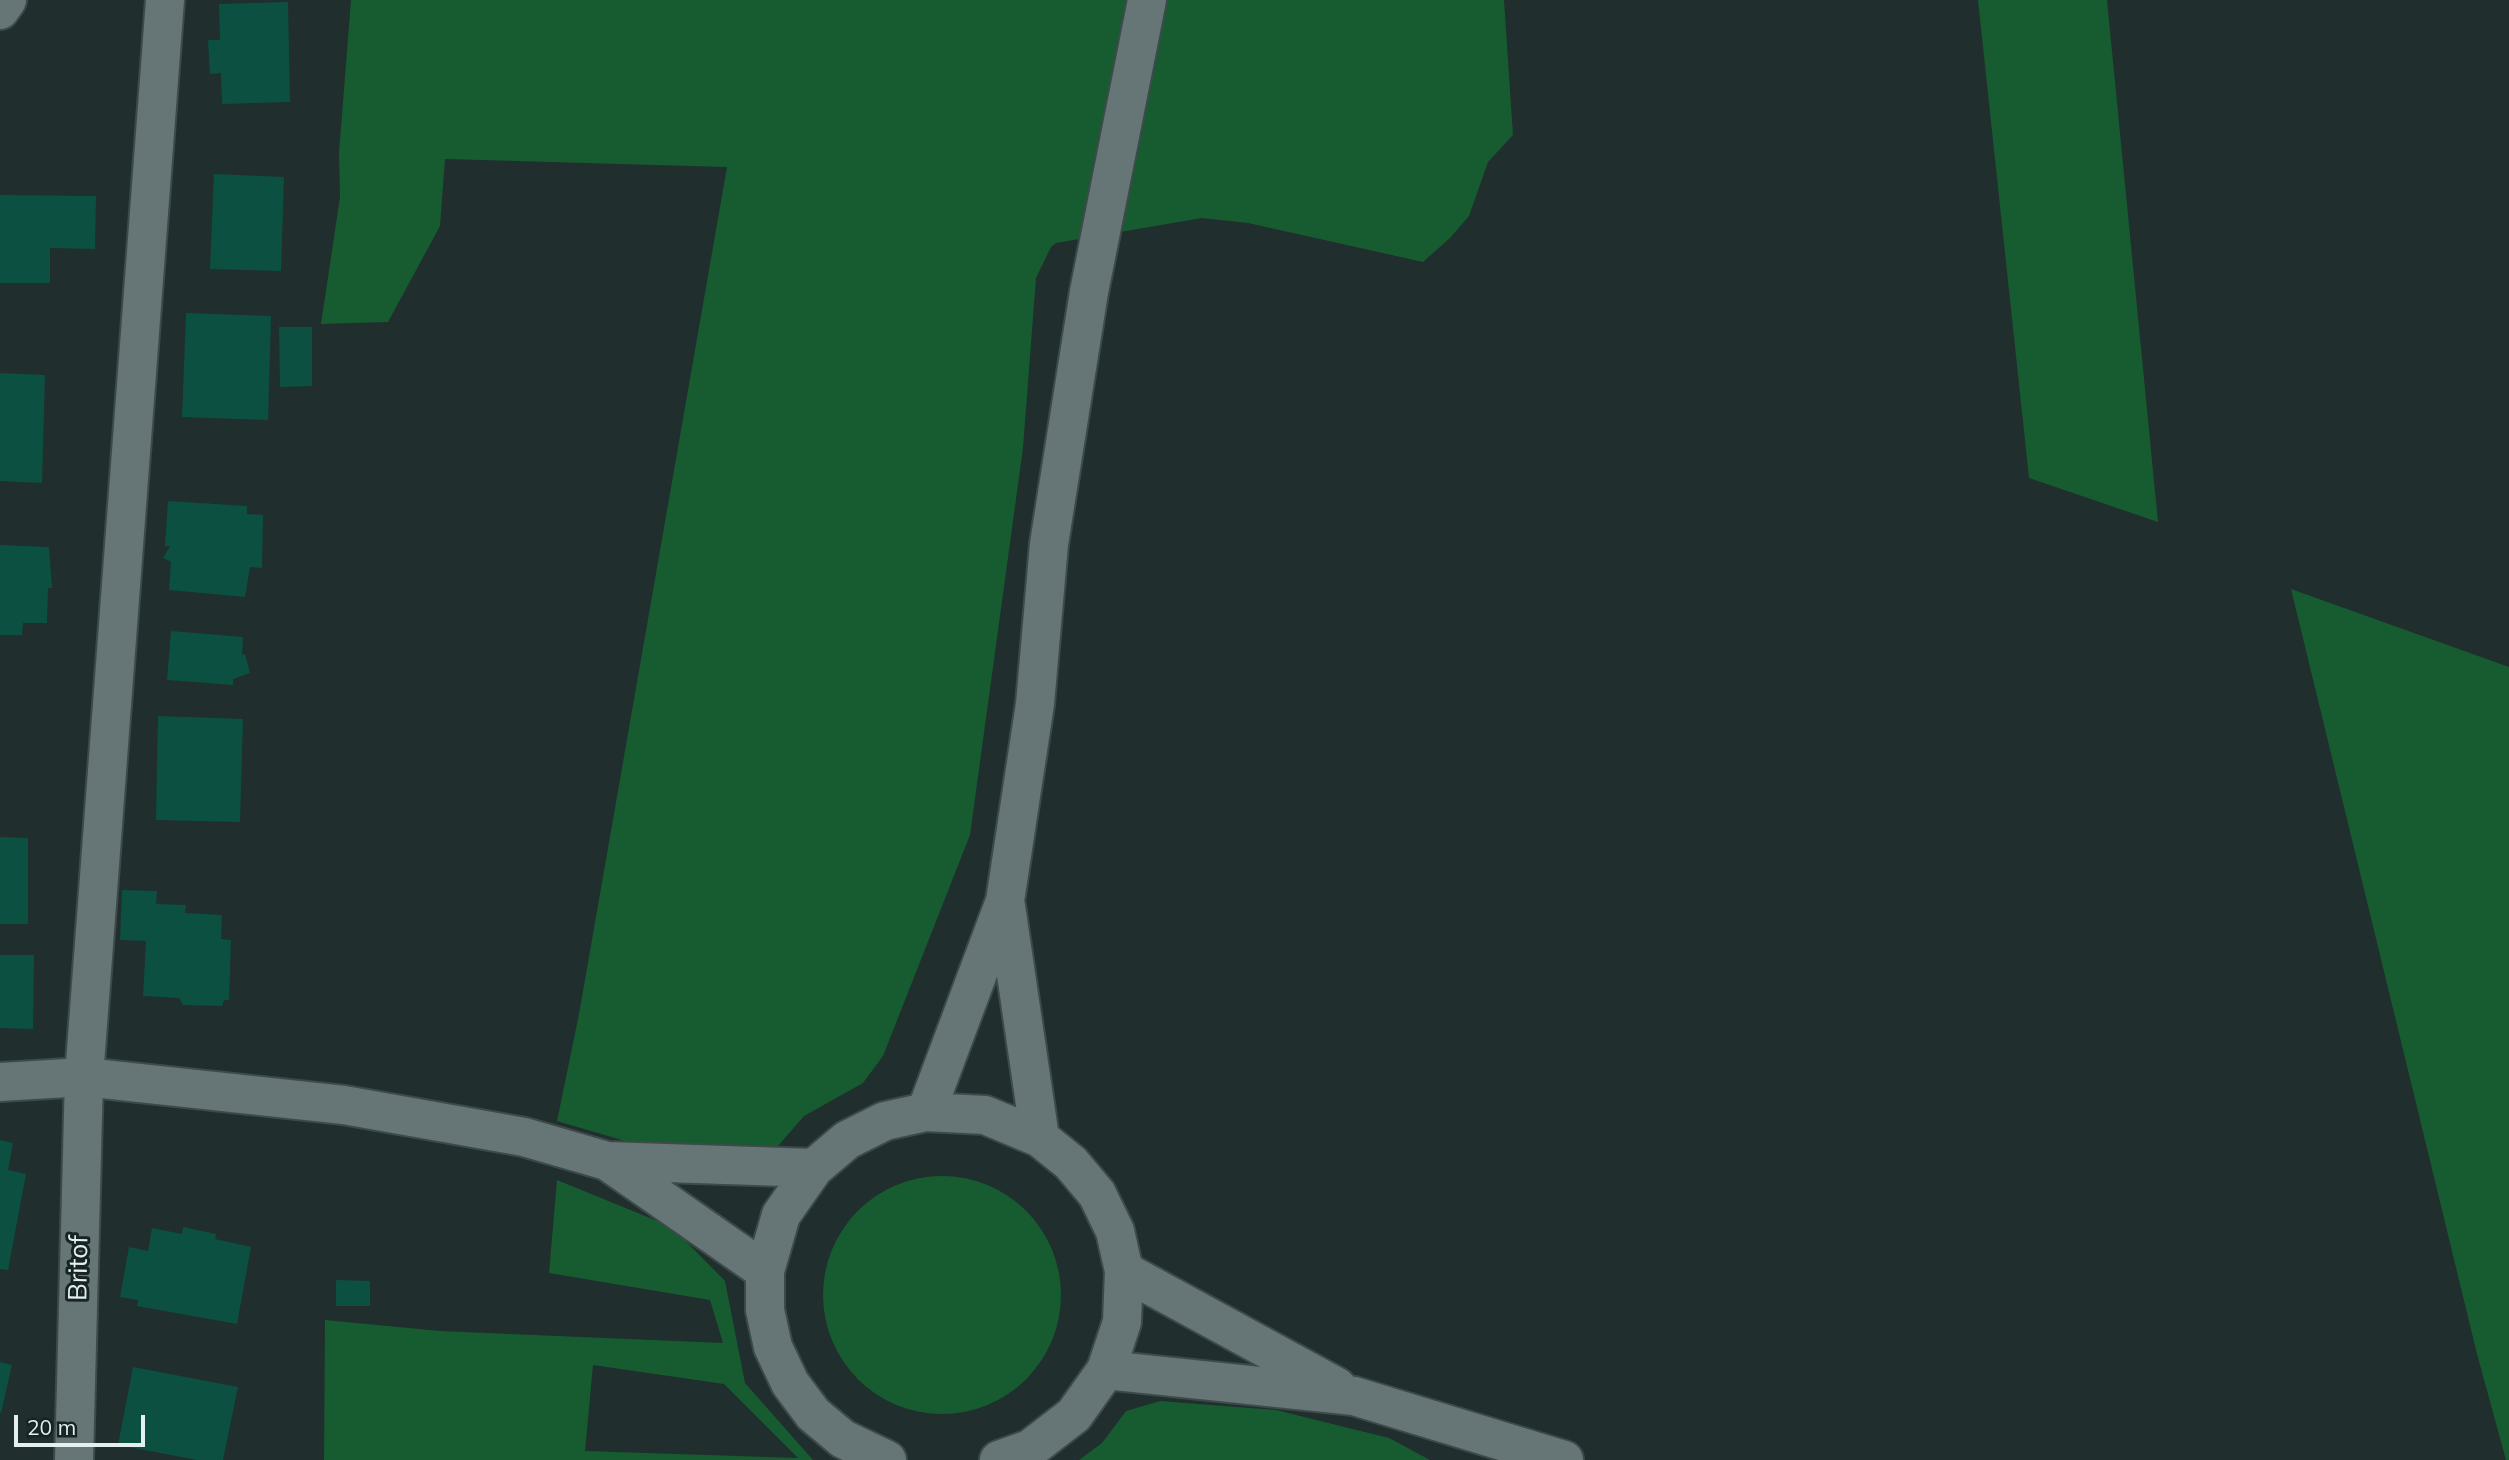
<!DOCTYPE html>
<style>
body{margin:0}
#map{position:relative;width:2509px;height:1460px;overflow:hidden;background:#202e2e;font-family:Mulish,sans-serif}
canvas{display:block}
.scale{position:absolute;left:14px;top:1415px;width:131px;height:32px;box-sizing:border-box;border:4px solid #e6efef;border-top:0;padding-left:9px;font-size:21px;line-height:24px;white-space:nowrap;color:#e6efef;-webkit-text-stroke:5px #172424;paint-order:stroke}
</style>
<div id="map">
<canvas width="2509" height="1460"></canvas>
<div class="scale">20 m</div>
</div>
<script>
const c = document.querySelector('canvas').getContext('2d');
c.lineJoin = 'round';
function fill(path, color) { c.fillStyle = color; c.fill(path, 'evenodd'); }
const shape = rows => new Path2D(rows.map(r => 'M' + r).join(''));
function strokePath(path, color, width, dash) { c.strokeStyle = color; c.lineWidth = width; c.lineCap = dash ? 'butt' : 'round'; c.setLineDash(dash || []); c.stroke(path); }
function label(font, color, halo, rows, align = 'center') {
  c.font = font + ' Mulish,sans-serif'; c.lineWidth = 6; c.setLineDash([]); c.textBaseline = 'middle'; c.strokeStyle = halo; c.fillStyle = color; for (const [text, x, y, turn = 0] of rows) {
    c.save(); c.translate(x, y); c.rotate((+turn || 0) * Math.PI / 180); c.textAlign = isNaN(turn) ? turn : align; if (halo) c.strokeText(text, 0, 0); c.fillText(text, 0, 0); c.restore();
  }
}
fill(shape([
 [351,0,1504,0,1513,135,1488,162,1469,216,1450,238,1423,262,1248,223,1202,218,1056,243,1051,247,1036,278,1023,448,970,835,883,1056,863,1083,804,1116,772,1153,642,1146,557,1121,579,1014,727,167,445,159,440,226,388,322,321,324,340,197,339,153],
 [1978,0,2107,0,2158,522,2029,478],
 [2291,589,2509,667,2509,1460,2506,1460,2477,1354],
 '823 1295a119 119 0 1 1 238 0a119 119 0 1 1-238 0Z',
 [557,1180,672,1227,725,1281,745,1383,813,1460,324,1460,325,1320,440,1331,723,1343,710,1300,549,1273],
 [593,1365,724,1384,798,1458,585,1451],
 [1160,1401,1276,1410,1389,1438,1430,1460,1079,1460,1102,1443,1126,1411]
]), '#175b31');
fill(shape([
 [288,2,290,102,222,104,221,73,210,74,208,40,220,40,219,4],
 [214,174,284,177,281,271,210,269],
 [0,195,96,196,95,249,50,248,50,283,0,283],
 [186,313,271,316,268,420,182,417],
 [279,327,312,327,312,386,280,387],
 [0,373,45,375,42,483,0,481],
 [168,501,247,506,247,514,263,515,262,568,250,567,245,597,169,590,171,562,163,558,170,546,165,546],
 [0,545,49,547,52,588,48,588,47,623,23,623,22,635,0,635],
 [171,631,243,637,242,655,245,654,250,673,233,679,233,685,167,680],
 [158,716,243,719,240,822,156,820],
 [0,837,28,838,28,924,0,924],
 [122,890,157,891,156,904,186,905,185,913,222,915,221,939,231,940,229,1000,224,1000,222,1006,183,1005,179,998,143,996,146,941,120,940],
 [0,955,34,955,33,1029,0,1028],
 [0,1140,13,1143,8,1170,26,1174,8,1270,0,1269],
 [183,1227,216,1234,215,1239,251,1247,237,1324,137,1306,138,1300,120,1297,129,1247,148,1251,152,1228,182,1234],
 [336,1280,370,1281,370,1306,336,1306],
 [0,1362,12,1365,1,1413,0,1413],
 [133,1367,238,1387,223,1460,197,1460,118,1445]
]), '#0c5041');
const street = shape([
 [1124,1271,1337,1387],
 [1106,1370,1354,1396,1564,1460],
 [74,1460,84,1077,165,0]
]);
const secondary = shape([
 [0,10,7,0],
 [1006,906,1040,1138],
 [0,1082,84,1077,344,1105,524,1137,607,1161,814,1168],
 [926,1112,1005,901,1035,704,1049,544,1089,292,1147,0],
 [607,1161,765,1271],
 [887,1460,843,1439,813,1414,790,1383,773,1347,765,1310,765,1271,781,1215,814,1168,847,1140,885,1121,926,1112,985,1115,1040,1138,1071,1163,1097,1194,1115,1231,1124,1271,1122,1322,1106,1370,1074,1415,1030,1449,999,1460]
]);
strokePath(street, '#3e4a4a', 42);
strokePath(secondary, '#3e4a4a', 42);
strokePath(street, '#667575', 38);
strokePath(secondary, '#667575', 38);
label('26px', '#e6efef', '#172424', [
 ["Britof",79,1268,-89]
]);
</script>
